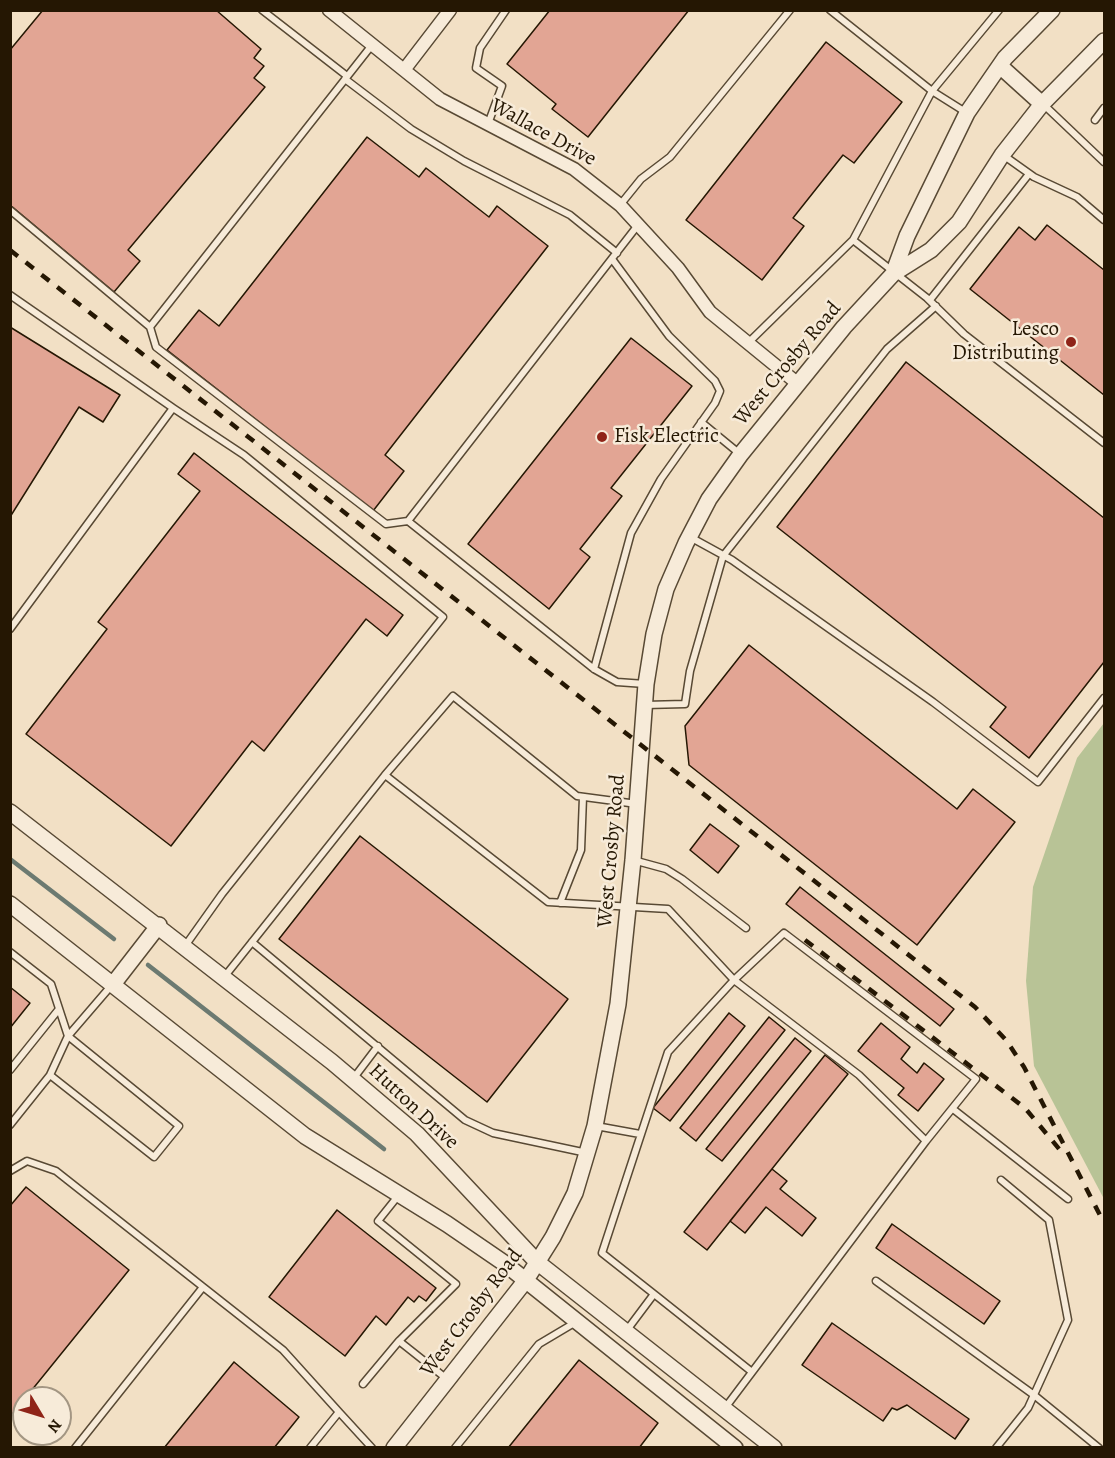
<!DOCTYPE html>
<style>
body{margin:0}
#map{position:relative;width:1115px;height:1458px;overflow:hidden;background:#f2e0c5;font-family:Alegreya,serif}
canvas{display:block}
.frame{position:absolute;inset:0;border:12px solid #251703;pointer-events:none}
.north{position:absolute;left:12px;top:1386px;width:60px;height:60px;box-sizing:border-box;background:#f7ebd9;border:2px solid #a39683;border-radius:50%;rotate:128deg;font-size:16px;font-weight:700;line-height:24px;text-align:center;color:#251703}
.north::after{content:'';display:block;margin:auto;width:21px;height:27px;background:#8f2418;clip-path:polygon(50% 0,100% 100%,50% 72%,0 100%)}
</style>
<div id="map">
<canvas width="1115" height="1458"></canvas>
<div class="frame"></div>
<div class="north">N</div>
</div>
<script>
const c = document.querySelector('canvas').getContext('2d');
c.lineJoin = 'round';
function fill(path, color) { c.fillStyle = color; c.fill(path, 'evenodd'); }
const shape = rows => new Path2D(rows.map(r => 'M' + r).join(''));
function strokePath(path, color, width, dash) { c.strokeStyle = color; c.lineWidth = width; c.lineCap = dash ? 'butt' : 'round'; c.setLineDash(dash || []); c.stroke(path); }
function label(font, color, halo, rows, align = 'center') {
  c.font = font + ' Alegreya,serif'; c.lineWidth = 5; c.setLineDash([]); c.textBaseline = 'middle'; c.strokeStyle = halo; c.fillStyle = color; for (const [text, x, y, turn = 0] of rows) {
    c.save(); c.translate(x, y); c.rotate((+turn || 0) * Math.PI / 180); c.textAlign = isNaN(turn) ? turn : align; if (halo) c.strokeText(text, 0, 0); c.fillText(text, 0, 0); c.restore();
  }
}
fill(shape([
 [1104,723,1104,1199,1034,1066,1026,981,1033,887,1077,758]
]), '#b8c396');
strokePath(shape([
 [10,859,114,939],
 [148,965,384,1149]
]), '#6c7a71', 4.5);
const building = shape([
 [43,10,216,10,261,49,254,58,264,66,254,78,265,87,128,250,140,261,114,292,10,205,10,50,43,10],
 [550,10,689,10,588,137,552,109,556,104,507,64,550,10],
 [826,42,902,102,854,163,843,155,793,218,804,226,762,280,686,220,826,42],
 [367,137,419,177,426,168,489,217,497,206,548,246,385,455,404,471,373,511,167,350,199,310,219,326,367,137],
 [1047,225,1104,270,1104,395,970,289,1019,227,1035,240,1047,225],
 [10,327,120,395,103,422,79,407,10,517,10,327],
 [631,338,692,386,611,488,622,496,580,549,590,557,549,609,468,544,631,338],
 [906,362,1104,518,1104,662,1029,758,990,727,1006,707,777,527,906,362],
 [194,453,403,615,387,636,366,619,264,751,252,741,171,846,26,734,107,629,98,622,200,491,178,474,194,453],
 [749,645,957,809,973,789,1015,822,917,945,689,765,685,726,749,645],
 [710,824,739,846,718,873,690,850,710,824],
 [360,836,568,999,487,1102,279,939,360,836],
 [800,887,954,1009,940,1026,786,904,800,887],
 [10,987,30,1003,10,1028,10,987],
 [729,1013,745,1026,670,1121,653,1108,729,1013],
 [769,1017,785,1030,696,1141,680,1128,769,1017],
 [881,1023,910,1047,901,1059,917,1073,924,1063,944,1079,918,1111,898,1095,904,1088,858,1051,881,1023],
 [795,1038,811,1051,722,1161,706,1149,795,1038],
 [825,1055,848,1074,707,1250,684,1232,825,1055],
 [772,1169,787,1181,780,1189,816,1218,802,1236,766,1207,745,1233,730,1221,772,1169],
 [26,1187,129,1270,10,1417,10,1206,26,1187],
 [337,1210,436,1288,426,1301,419,1296,414,1302,408,1297,386,1325,376,1316,345,1356,269,1297,337,1210],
 [892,1224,1000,1301,984,1324,876,1248,892,1224],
 [832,1323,969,1419,955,1439,907,1405,897,1410,892,1408,883,1421,802,1365,832,1323],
 [579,1360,658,1423,639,1448,508,1448,579,1360],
 [234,1362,299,1417,274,1448,164,1448,234,1362]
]);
fill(building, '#e2a594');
strokePath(building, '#251703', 1.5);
const service = shape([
 [262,10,347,76],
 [830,10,932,91,967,113],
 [345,79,411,129,464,161,570,215,617,253],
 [1043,104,1104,162],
 [1095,120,1104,108],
 [488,124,502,86,476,68,480,48,506,10],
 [1003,155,1034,177,1077,197,1104,220],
 [620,205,641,179,670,157,790,10],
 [10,210,150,327,372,45],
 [638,225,408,521,594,669,617,682,645,684],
 [853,240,927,298,964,334,1104,443],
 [10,295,173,408,10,629],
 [930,300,1029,174],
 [150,327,156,347,386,524,408,521],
 [748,343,853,240,932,91,999,10],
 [173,408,244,455,443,617,222,894,185,946],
 [701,422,740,454],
 [690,537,732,560,933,702,1038,782,1104,698],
 [594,669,631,533,661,479,715,403,720,391,715,381,669,336,612,259],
 [645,705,685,704,690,671,723,556,887,349,936,306],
 [385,775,453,696,577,796,637,804],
 [633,860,666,869,682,879,746,928],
 [560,903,581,850,583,797],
 [252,942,465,1120,493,1133,587,1153],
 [10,952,51,984,68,1036,179,1126,154,1157,50,1075],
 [225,976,385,775,548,902,668,909,734,980,784,933,976,1079,926,1141],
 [10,1070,59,1009],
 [353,1079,378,1046],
 [953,1109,1068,1199],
 [10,1125,50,1075,68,1036,111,986],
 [596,1126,640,1134],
 [10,1171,27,1161,56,1171,283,1350,339,1412,310,1448],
 [398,1196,378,1221,456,1284,399,1341,447,1379],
 [876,1281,1034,1395,1099,1448],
 [654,1294,752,1372],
 [627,1330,654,1294,602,1253,668,1052,734,980,859,1075,926,1141,725,1408],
 [363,1384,399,1341],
 [339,1412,372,1448],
 [75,1448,203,1287],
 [455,1448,539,1344,576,1322],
 [996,1448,1028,1408,1068,1320,1049,1220,1001,1180]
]);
const minor = shape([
 [329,10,440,99,574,169,620,205,678,268,710,312,797,383],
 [404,70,450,10]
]);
const tertiary = shape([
 [1000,66,1042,104],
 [893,274,907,236,967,113,1005,58,1052,10],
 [10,812,332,1062,417,1134,537,1262,774,1448],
 [10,904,305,1136,447,1224,504,1263,735,1448],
 [114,983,159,925],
 [394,1448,526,1280,553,1237,575,1193,595,1126,618,1004,633,860,646,684,654,634,666,589,686,543,709,499,741,454,844,327,893,274,931,250,959,222,1002,155,1042,104,1104,41]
]);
strokePath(service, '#584934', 9);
strokePath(minor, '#584934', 15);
strokePath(tertiary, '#584934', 18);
strokePath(service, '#f7ebd9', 6);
strokePath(minor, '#f7ebd9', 12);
strokePath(tertiary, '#f7ebd9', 15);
strokePath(shape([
 [10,250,975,1007,1006,1040,1024,1067,1104,1223],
 [805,940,1025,1108,1060,1150]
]), '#251703', 4.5, [10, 10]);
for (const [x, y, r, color] of [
 [1071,342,6,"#8f2418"],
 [602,437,6,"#8f2418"]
]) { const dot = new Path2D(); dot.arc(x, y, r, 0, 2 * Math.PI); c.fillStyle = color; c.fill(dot); strokePath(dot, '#f7ebd9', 2); }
label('21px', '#251703', '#f7ebd9', [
 ["Wallace Drive",543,133,29],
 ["West Crosby Road",788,364,-50],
 ["West Crosby Road",612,851,-85],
 ["Hutton Drive",413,1107,43],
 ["West Crosby Road",472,1313,-53]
]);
label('21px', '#251703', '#f7ebd9', [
 ["Lesco",1059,330],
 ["Distributing",1059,354],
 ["Fisk Electric",614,437,"left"]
], 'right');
</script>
